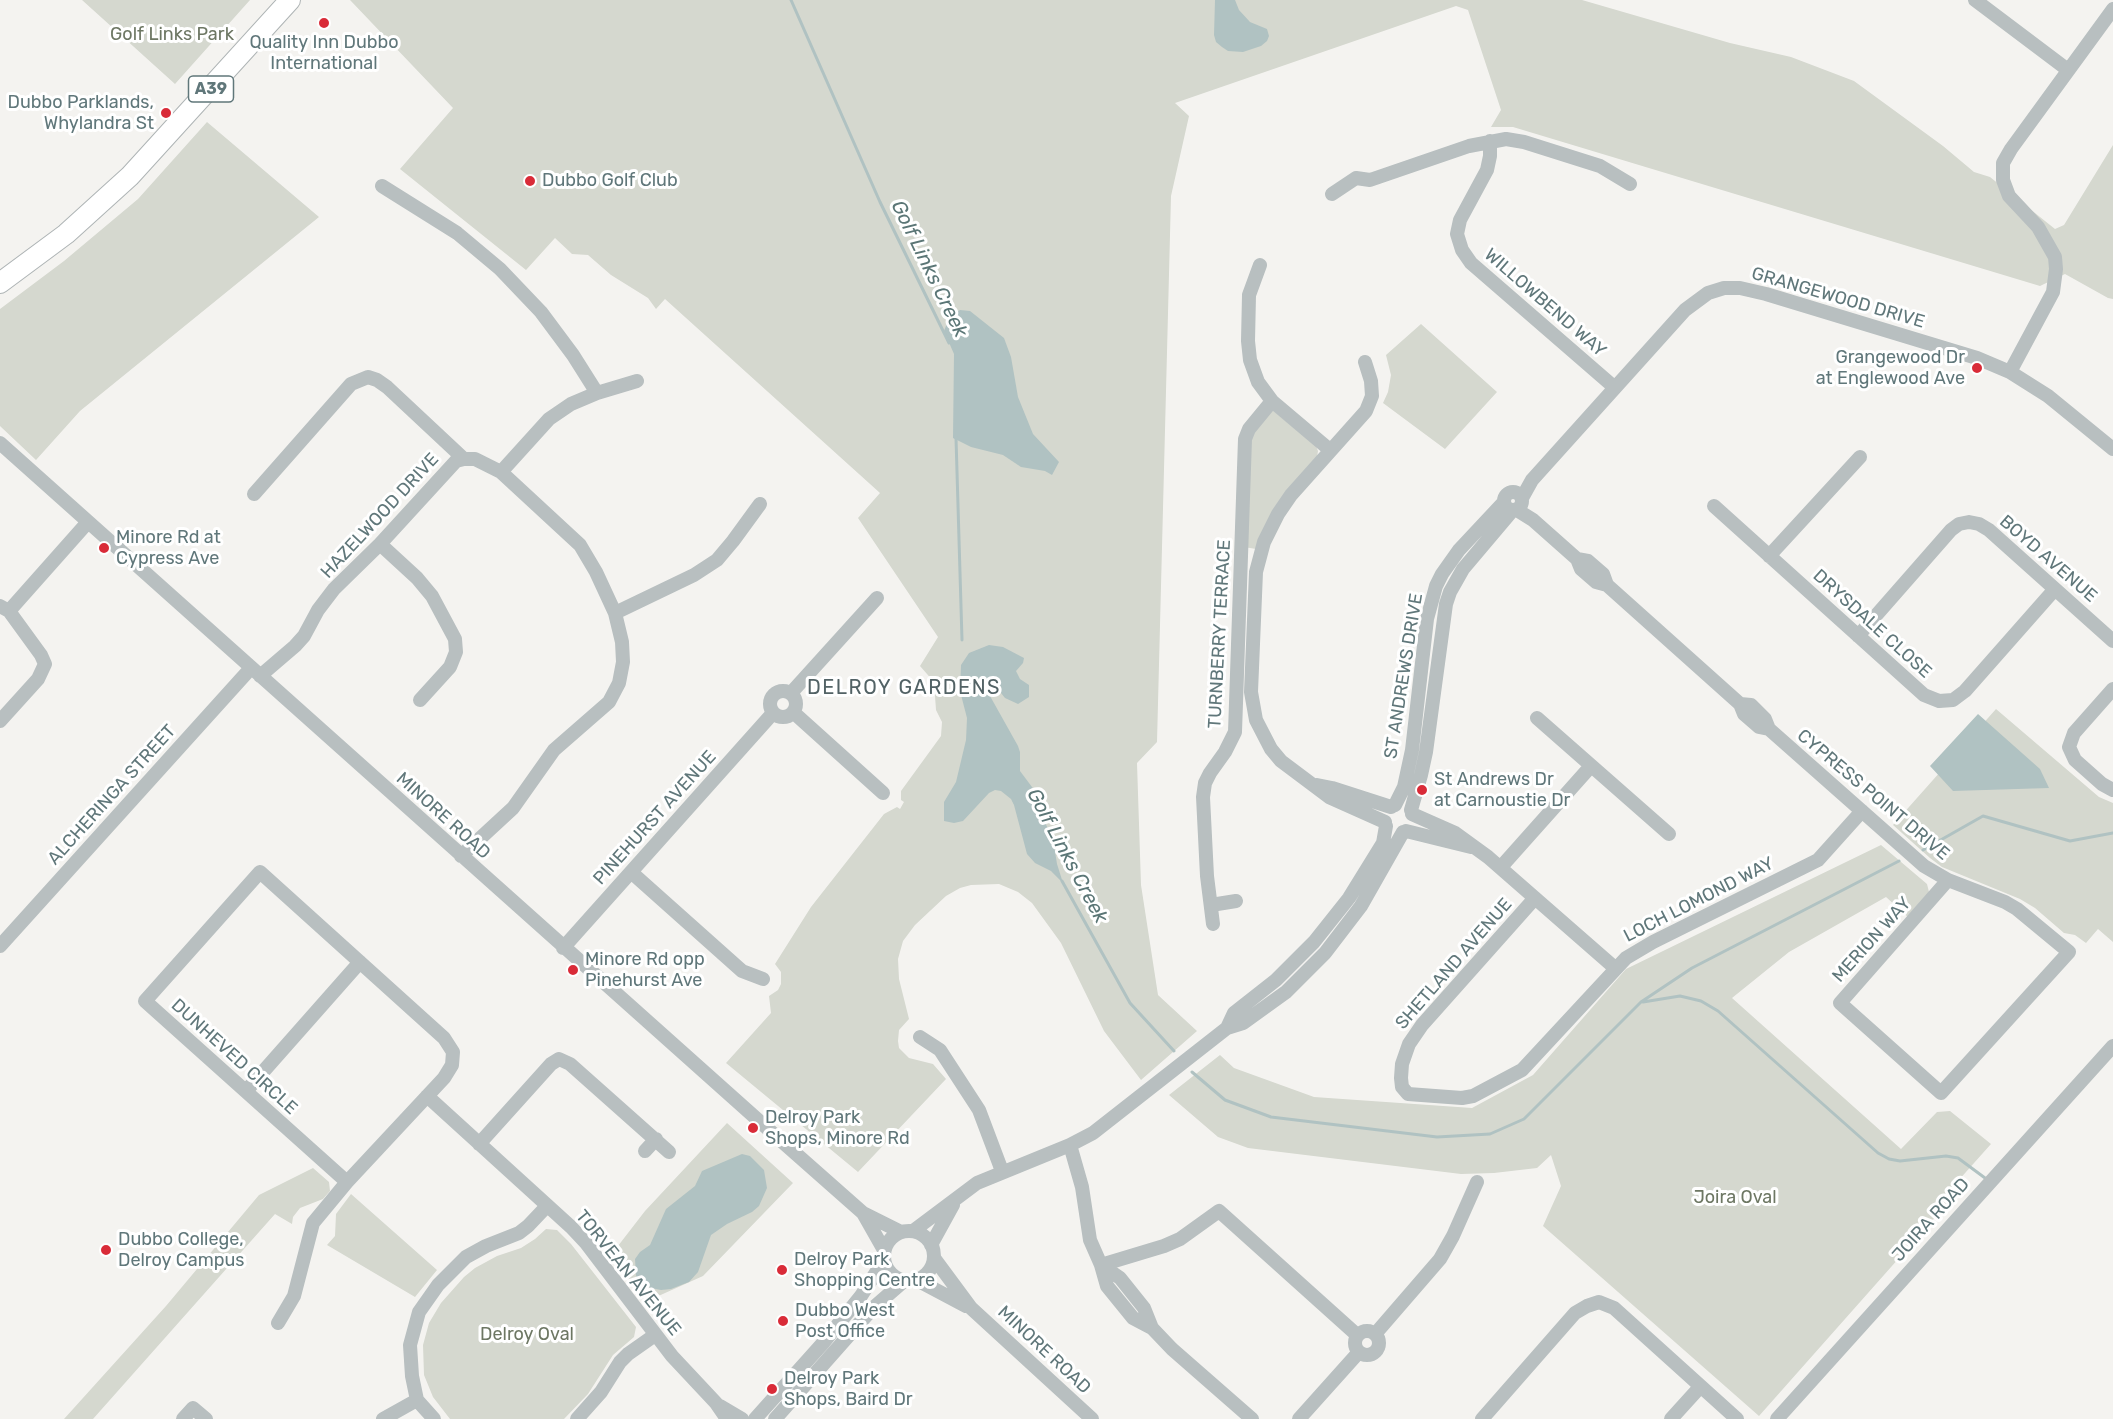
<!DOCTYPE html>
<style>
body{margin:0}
canvas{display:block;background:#f4f3f0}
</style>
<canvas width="2113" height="1419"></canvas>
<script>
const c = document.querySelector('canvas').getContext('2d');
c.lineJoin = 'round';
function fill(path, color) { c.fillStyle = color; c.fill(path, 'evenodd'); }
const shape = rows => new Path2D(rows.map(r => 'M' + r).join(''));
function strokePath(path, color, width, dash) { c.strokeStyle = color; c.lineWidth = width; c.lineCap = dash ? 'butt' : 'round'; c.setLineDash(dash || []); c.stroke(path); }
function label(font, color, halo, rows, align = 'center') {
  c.font = font + ' Rubik,sans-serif'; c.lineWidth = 6; c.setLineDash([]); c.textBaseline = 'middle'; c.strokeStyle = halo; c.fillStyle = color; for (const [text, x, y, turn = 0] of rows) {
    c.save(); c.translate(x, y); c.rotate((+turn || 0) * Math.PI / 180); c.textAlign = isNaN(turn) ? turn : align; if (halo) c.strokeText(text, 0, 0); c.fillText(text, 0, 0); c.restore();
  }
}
fill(shape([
 [82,0,250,0,175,84],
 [350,0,1582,0,1730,43,1791,57,1854,81,1943,146,1974,172,1990,177,2055,229,2064,225,2113,145,2113,299,2108,298,2065,274,2040,286,1513,127,1491,127,1501,110,1468,10,1456,6,1175,103,1189,116,1171,196,1157,742,1137,763,1141,885,1158,995,1197,1031,1141,1080,1104,1031,1061,943,1032,903,1018,892,999,884,971,885,960,888,946,896,915,925,903,941,898,959,899,979,909,1019,899,1030,898,1041,899,1048,909,1058,933,1064,946,1079,858,1172,726,1063,771,1013,769,996,778,990,781,984,781,972,775,964,811,907,884,814,897,807,900,809,904,802,901,800,901,791,941,736,942,722,936,710,934,682,920,666,938,637,858,518,880,493,665,299,656,309,648,298,611,275,588,255,572,254,555,238,526,270,400,169,453,108],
 [207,122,319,217,80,411,36,460,0,426,0,309,64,261,138,199],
 [1421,324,1497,392,1445,449,1383,403,1388,392,1391,375,1386,355],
 [1270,408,1316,446,1318,451,1317,457,1256,549,1244,547,1247,439],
 [1996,709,2099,797,2113,803,2113,942,2098,929,2086,943,2075,935,2064,933,2035,908,2020,899,1942,867,1930,858,1893,825],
 [1881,845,1927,884,1929,892,1909,918,1886,897,1789,952,1732,998,1901,1149,1937,1112,1950,1111,1991,1144,1949,1191,1954,1196,1759,1416,1543,1226,1561,1186,1551,1155,1537,1168,1494,1173,1461,1174,1248,1148,1218,1137,1169,1095,1220,1055,1234,1068,1314,1097,1472,1108,1533,1075,1626,969],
 [727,1123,793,1183,703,1276,645,1302,611,1255,645,1211],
 [313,1168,329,1182,330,1191,323,1199,300,1208,293,1217,292,1224,275,1214,93,1419,64,1419,166,1306,259,1195],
 [351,1194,437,1270,415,1297,327,1245,335,1236,336,1214],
 [546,1229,557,1230,571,1244,636,1327,634,1337,613,1355,588,1394,564,1419,450,1419,433,1397,424,1375,423,1345,429,1323,441,1303,464,1277,475,1268,497,1256,521,1248,535,1239]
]), '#d5d8cf');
fill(shape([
 [1215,0,1235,0,1239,10,1250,22,1267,29,1269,36,1267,41,1261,46,1243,52,1228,51,1222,47,1216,42,1214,35],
 [960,310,970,311,1004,338,1011,357,1018,397,1033,434,1059,462,1052,475,1045,471,1021,467,1003,455,971,447,953,438,954,354,944,331,950,316],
 [989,645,1003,647,1024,658,1023,663,1016,671,1020,679,1029,685,1029,697,1018,704,1005,698,997,688,991,690,990,696,1018,746,1020,752,1020,771,1038,795,1037,806,1053,839,1057,864,1063,883,1051,871,1035,863,1027,854,1014,805,1011,799,1001,791,995,790,989,793,963,821,954,823,944,821,944,802,956,782,966,740,967,718,960,691,961,665,969,653],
 [1978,714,2040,769,2049,788,1953,791,1930,766],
 [742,1154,750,1156,764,1170,767,1188,759,1206,752,1212,727,1224,711,1235,698,1272,689,1282,671,1289,661,1290,651,1288,643,1284,636,1276,635,1259,640,1252,650,1245,666,1209,695,1186,702,1171]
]), '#b0c2c2');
strokePath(shape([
 [791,0,880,202,949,343],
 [956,438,962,640],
 [1923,850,1983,816,2070,841,2113,833],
 [1062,881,1130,1003,1174,1051],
 [1643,1002,1680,996,1701,1001,1718,1011,1878,1153,1889,1159,1900,1161,1946,1156,1958,1158,1985,1178],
 [1192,1072,1225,1100,1271,1117,1437,1137,1490,1134,1524,1119,1641,1002,1692,968,1899,861]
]), '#b0c2c2', 3);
const highway = shape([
 [0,283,66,234,130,176,290,0]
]);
strokePath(highway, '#aeb4b5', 22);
strokePath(shape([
 [1975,0,2068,70],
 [1490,141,1490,156,1487,170,1460,220,1457,234,1462,250,1471,263,1614,387],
 [382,186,457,233,500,269,541,312,573,355,597,393],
 [1332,194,1356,178,1370,180,1469,146,1506,139,1524,142,1600,166,1630,184],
 [1260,265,1249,295,1248,341,1250,360,1258,382,1272,401,1330,450],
 [1365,362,1371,381,1372,396,1366,411,1291,495,1278,514,1264,542,1256,572,1251,692,1256,720,1271,749,1281,761,1329,797,1385,822],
 [2010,372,2053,292,2056,269,2055,257,2038,227,2009,196,2003,180,2003,163,2011,149,2113,9],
 [0,443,786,1145,863,1213,901,1232],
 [501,472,549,419,571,404,597,393,637,381],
 '1504 501a9 9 0 1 1 18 0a9 9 0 1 1-18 0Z',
 [254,494,351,384,368,377,377,380,387,387,464,459],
 [1522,498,1532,480,1685,310,1708,293,1724,288,1740,288,1766,294,1977,358,2010,372,2048,396,2113,449],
 [1714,506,1924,695,1939,701,1953,700,1965,691,2055,589],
 [1517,510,1533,520,1577,559,1581,569,1596,582,1607,585],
 [380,544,417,578,432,596,455,639,456,652,450,667,420,700],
 [1769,556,1860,457],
 [1577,559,1588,561,1603,574,1607,585,1740,704,1744,714,1759,727,1769,729],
 [0,606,9,611,41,655,45,664,38,679,0,721],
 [9,611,88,522],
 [615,613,694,575,717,560,733,541,760,504],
 [1858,636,1951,530,1959,524,1969,522,1979,524,1989,530,2113,641],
 [260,676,295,646,304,636,318,610,334,589,380,544,456,461,464,459,475,459,501,472,580,545,596,572,615,613,622,642,623,662,619,683,609,702,554,750,513,808,461,856],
 [2113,689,2074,733,2069,747,2075,760,2102,784,2113,790],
 '770 704a13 13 0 1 1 26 0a13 13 0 1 1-26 0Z',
 [791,693,877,598],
 [1740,704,1751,705,1765,719,1769,729,1924,866,1948,880,2005,902,2017,909,2069,952,1941,1093,1840,1003,1948,880],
 [793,712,883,793],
 [1537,718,1669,834],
 [1317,785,1332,788,1391,807],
 [1395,805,1404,787,1412,750,1427,619,1436,586,1442,574,1459,550,1503,503],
 [1411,810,1421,775,1426,752,1446,604,1450,592,1463,569,1512,511],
 [1412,814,1455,833,1488,857,1615,968],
 [1406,831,1471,847],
 [1501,867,1591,766],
 [260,872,444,1038,453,1052,452,1065,444,1078,347,1182,145,1001,260,872],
 [631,872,742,971,763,979],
 [1535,898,1422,1025,1409,1044,1402,1064,1401,1078,1402,1087,1408,1094,1462,1098,1473,1096,1522,1070,1626,958,1653,942,1818,860,1862,811],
 [1211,905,1236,901],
 [1213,924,1207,876,1203,797,1205,783,1210,773,1225,752,1235,732,1245,439,1249,429,1272,401],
 [0,946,251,668],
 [563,948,773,713],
 [1227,1028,1234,1013,1276,980,1314,942,1349,898,1383,843,1386,826],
 [920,1037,940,1050,979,1110,1002,1171],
 [246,1091,360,962],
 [427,1096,571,1227,586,1243,672,1356,716,1403,727,1419],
 [479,1144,551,1064,559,1059,570,1064,669,1152],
 [1070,1145,1082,1187,1090,1240,1101,1265,1107,1286,1133,1318,1152,1328],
 [645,1151,656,1139],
 [863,1213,884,1250],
 '884 1256a25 25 0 1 1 50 0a25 25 0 1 1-50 0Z',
 [913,1231,977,1183,1070,1145,1093,1133,1227,1028,1243,1023,1286,992,1325,953,1361,906,1403,832],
 [931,1245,953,1205],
 [934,1258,971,1308,1092,1419],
 [1101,1265,1164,1246,1180,1239,1219,1211,1357,1335],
 [1101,1265,1120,1278,1144,1308,1152,1328,1172,1349,1252,1419],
 [917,1280,966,1306],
 [278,1323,294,1296,313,1223,347,1182],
 '1355 1343a12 12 0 1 1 24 0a12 12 0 1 1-24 0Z',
 [1376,1333,1440,1259,1453,1236,1477,1182],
 [720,1406,742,1419],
 [183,1419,193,1408,206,1419],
 [383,1419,417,1400],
 [434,1419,417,1400,412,1376,410,1345,419,1312,438,1285,466,1257,486,1246,519,1233,528,1226,547,1206],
 [577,1419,601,1392,620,1362,628,1354,655,1335],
 [755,1419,823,1343,861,1296,884,1260],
 [775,1419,873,1308,904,1281],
 [1299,1419,1359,1352],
 [1482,1419,1575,1313,1587,1306,1599,1302,1614,1308,1737,1419],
 [1671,1419,1700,1387],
 [1777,1419,2113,1046]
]), '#b8bfc0', 14);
strokePath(highway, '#fff', 20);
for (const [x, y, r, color] of [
 [324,23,6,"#d92b38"],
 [166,113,6,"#d92b38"],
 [530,181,6,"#d92b38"],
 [1977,368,6,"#d92b38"],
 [104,548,6,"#d92b38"],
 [1422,790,6,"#d92b38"],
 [573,970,6,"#d92b38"],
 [753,1128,6,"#d92b38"],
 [106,1250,6,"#d92b38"],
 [782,1270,6,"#d92b38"],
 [783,1321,6,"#d92b38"],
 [772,1389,6,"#d92b38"]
]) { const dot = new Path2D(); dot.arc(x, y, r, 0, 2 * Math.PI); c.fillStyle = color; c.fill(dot); strokePath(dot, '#fff', 2); }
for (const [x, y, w] of [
 [211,89,45]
]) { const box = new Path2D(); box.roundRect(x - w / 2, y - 13, w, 26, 4.5); c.fillStyle = '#fff'; c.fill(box); strokePath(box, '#60777a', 1.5); }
label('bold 16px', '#60777a', null, [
 ["A39",211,89]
]);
label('18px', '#6d7763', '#fff', [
 ["Golf Links Park",172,35],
 ["Joira Oval",1735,1198],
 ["Delroy Oval",527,1335]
]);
label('18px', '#60777a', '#fff', [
 ["Quality Inn Dubbo",324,43,"center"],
 ["International",324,64,"center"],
 ["Dubbo Parklands,",154,103,"right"],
 ["Whylandra St",154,124,"right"],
 ["Dubbo Golf Club",542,181],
 ["Grangewood Dr",1965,358,"right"],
 ["at Englewood Ave",1965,379,"right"],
 ["Minore Rd at",116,538],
 ["Cypress Ave",116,559],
 ["St Andrews Dr",1434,780],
 ["at Carnoustie Dr",1434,801],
 ["Minore Rd opp",585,960],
 ["Pinehurst Ave",585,981],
 ["Delroy Park",765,1118],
 ["Shops, Minore Rd",765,1139],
 ["Dubbo College,",118,1240],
 ["Delroy Campus",118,1261],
 ["Delroy Park",794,1260],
 ["Shopping Centre",794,1281],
 ["Dubbo West",795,1311],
 ["Post Office",795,1332],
 ["Delroy Park",784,1379],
 ["Shops, Baird Dr",784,1400]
], 'left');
label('18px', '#60777a', '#fff', [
 ["GRANGEWOOD DRIVE",1838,298,16],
 ["WILLOWBEND WAY",1545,303,41],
 ["HAZELWOOD DRIVE",380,516,-47],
 ["BOYD AVENUE",2048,559,41],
 ["DRYSDALE CLOSE",1872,624,42],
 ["TURNBERRY TERRACE",1220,634,-87],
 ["ST ANDREWS DRIVE",1404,676,-81],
 ["ALCHERINGA STREET",112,795,-48],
 ["CYPRESS POINT DRIVE",1873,795,40],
 ["MINORE ROAD",443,816,42],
 ["PINEHURST AVENUE",655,818,-48],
 ["LOCH LOMOND WAY",1699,900,-27],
 ["MERION WAY",1872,940,-48],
 ["SHETLAND AVENUE",1454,964,-49],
 ["DUNHEVED CIRCLE",234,1057,42],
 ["JOIRA ROAD",1931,1220,-48],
 ["TORVEAN AVENUE",628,1273,51],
 ["MINORE ROAD",1044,1350,43]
]);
label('italic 20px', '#5b7676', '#fff', [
 ["Golf Links Creek",929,269,64],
 ["Golf Links Creek",1067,856,62]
]);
c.letterSpacing = '1.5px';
label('20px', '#526265', '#fff', [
 ["DELROY GARDENS",904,688]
]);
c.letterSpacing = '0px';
</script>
